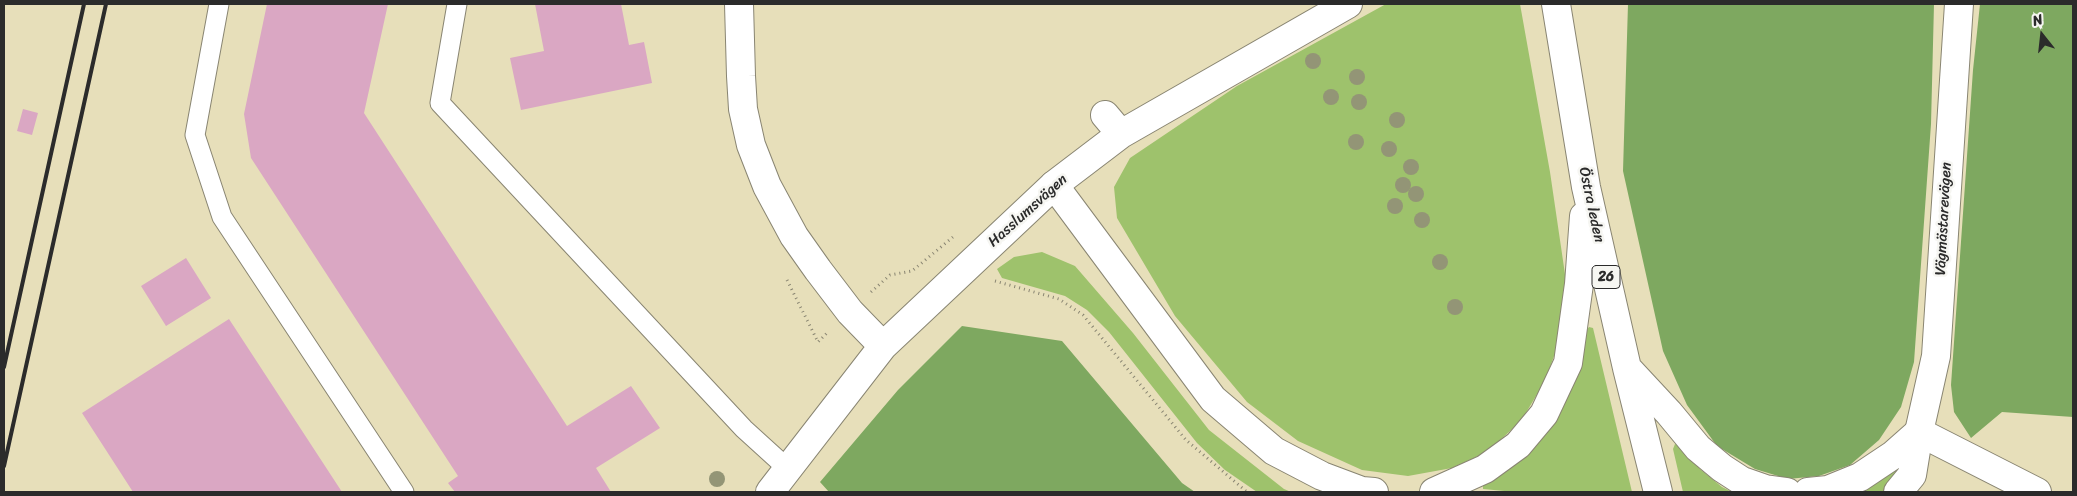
<!DOCTYPE html>
<meta charset="utf-8">
<style>
body{margin:0}
#map{position:relative;width:2077px;height:496px;overflow:hidden;background:#e7dfba;font-family:Sriracha,sans-serif}
canvas{display:block}
.frame{position:absolute;inset:0;border:5px solid #2b2b2b;pointer-events:none}
.north{position:absolute;left:2017px;top:10px;width:50px;height:50px;-webkit-text-stroke:4px #f6f6f2;paint-order:stroke;rotate:344deg;font-size:14px;font-weight:700;line-height:20px;text-align:center;color:#2b2b2b}
.north::after{content:'';display:block;margin:auto;width:18px;height:22px;background:#2b2b2b;clip-path:polygon(50% 0,100% 100%,50% 72%,0 100%)}
</style>
<div id="map">
<canvas width="2077" height="496"></canvas>
<div class="frame"></div>
<div class="north">N</div>
</div>
<script>
const c = document.querySelector('canvas').getContext('2d');
c.lineJoin = 'round';
function fill(path, color) { c.fillStyle = color; c.fill(path, 'evenodd'); }
const shape = rows => new Path2D(rows.map(r => 'M' + r).join(''));
function strokePath(path, color, width, dash) { c.strokeStyle = color; c.lineWidth = width; c.lineCap = dash ? 'butt' : 'round'; c.setLineDash(dash || []); c.stroke(path); }
function label(font, color, halo, rows, align = 'center') {
  c.font = font + ' Sriracha,sans-serif'; c.lineWidth = 5; c.setLineDash([]); c.textBaseline = 'middle'; c.strokeStyle = halo; c.fillStyle = color; for (const [text, x, y, turn = 0] of rows) {
    c.save(); c.translate(x, y); c.rotate((+turn || 0) * Math.PI / 180); c.textAlign = isNaN(turn) ? turn : align; if (halo) c.strokeText(text, 0, 0); c.fillText(text, 0, 0); c.restore();
  }
}
fill(shape([
 [1386,4,1520,4,1550,172,1566,281,1562,334,1545,381,1521,421,1487,452,1452,468,1408,476,1362,470,1298,441,1247,402,1175,316,1117,218,1114,187,1130,158,1237,86],
 [1042,252,1075,266,1133,333,1209,430,1284,489,1291,492,1257,492,1225,470,1197,443,1109,332,1087,310,1065,296,1002,278,997,269,1014,257],
 [1589,327,1593,328,1632,492,1515,492,1483,489,1483,484,1547,432,1564,405,1576,375,1586,331],
 [1675,444,1679,445,1700,469,1722,487,1732,492,1683,492,1673,449],
 [1902,466,1886,492,1858,492]
]), '#9ec26c');
fill(shape([
 [1628,4,1934,4,1931,124,1914,362,1901,407,1879,440,1850,465,1819,476,1788,479,1755,469,1717,446,1687,405,1663,351,1623,171],
 [1980,4,2073,4,2073,417,2002,412,1971,438,1954,412,1951,385,1973,70],
 [962,326,1062,341,1182,483,1195,492,829,492,820,482,898,390]
]), '#7ea860');
fill(shape([
 [267,4,388,4,364,113,567,426,631,386,660,428,596,468,611,492,455,492,448,483,458,476,251,158,244,114],
 [535,4,621,4,629,45,644,42,652,83,521,110,510,58,544,51],
 [23,109,38,113,32,135,17,131],
 [186,258,211,298,166,326,141,286],
 [229,319,342,492,133,492,82,413]
]), '#daa7c3');
const lane = shape([
 [219,4,195,135,222,217,404,492],
 [457,4,440,103,744,429,788,469]
]);
const street = shape([
 [739,4,741,76,743,109,751,145,767,186,794,236,818,270,850,312,883,346],
 [1959,4,1936,356,1919,432,2037,492],
 [1105,115,1121,134],
 [770,492,883,346,1054,185,1121,134,1348,4]
]);
const highway = shape([
 [1556,4,1586,187,1627,368,1658,492],
 [1054,185,1213,399,1274,451,1322,476,1362,491,1374,492],
 [1629,370,1669,413,1698,448,1722,468,1742,481,1765,489,1787,492],
 [1434,492,1485,469,1518,445,1544,414,1568,363,1579,284,1584,216],
 [1808,492,1828,490,1860,477,1893,455,1919,432],
 [1898,492,1912,475,1919,432]
]);
strokePath(lane, '#898572', 21);
strokePath(street, '#898572', 30);
strokePath(highway, '#898572', 30);
strokePath(shape([
 [787,280,818,342,828,332],
 [995,281,1059,299,1083,315,1186,440,1247,492],
 [871,292,890,275,912,271,953,237]
]), '#898572', 3, [1, 4]);
strokePath(lane, '#fff', 19);
strokePath(street, '#fff', 28);
strokePath(highway, '#fff', 28);
strokePath(shape([
 [4,367,84,4],
 [4,466,106,4]
]), '#2b2b2b', 4);
c.fillStyle = '#939576';
for (const [x, y] of [
 [1313,61],
 [1357,77],
 [1331,97],
 [1359,102],
 [1397,120],
 [1356,142],
 [1389,149],
 [1411,167],
 [1403,185],
 [1416,194],
 [1395,206],
 [1422,220],
 [1440,262],
 [1455,307],
 [717,479]
]) { c.beginPath(); c.arc(x, y, 8, 0, 2 * Math.PI); c.fill(); }
for (const [x, y, w] of [
 [1606,277,28]
]) { const box = new Path2D(); box.roundRect(x - w / 2, y - 11.5, w, 23, 4); c.fillStyle = '#f6f6f2'; c.fill(box); strokePath(box, '#2b2b2b', 1); }
label('bold 14px', '#2b2b2b', null, [
 ["26",1606,277]
]);
label('15px', '#2b2b2b', '#f6f6f2', [
 ["Östra leden",1591,205,78],
 ["Hasslumsvägen",1028,211,-42],
 ["Vägmästarevägen",1944,219,-87]
]);
</script>
